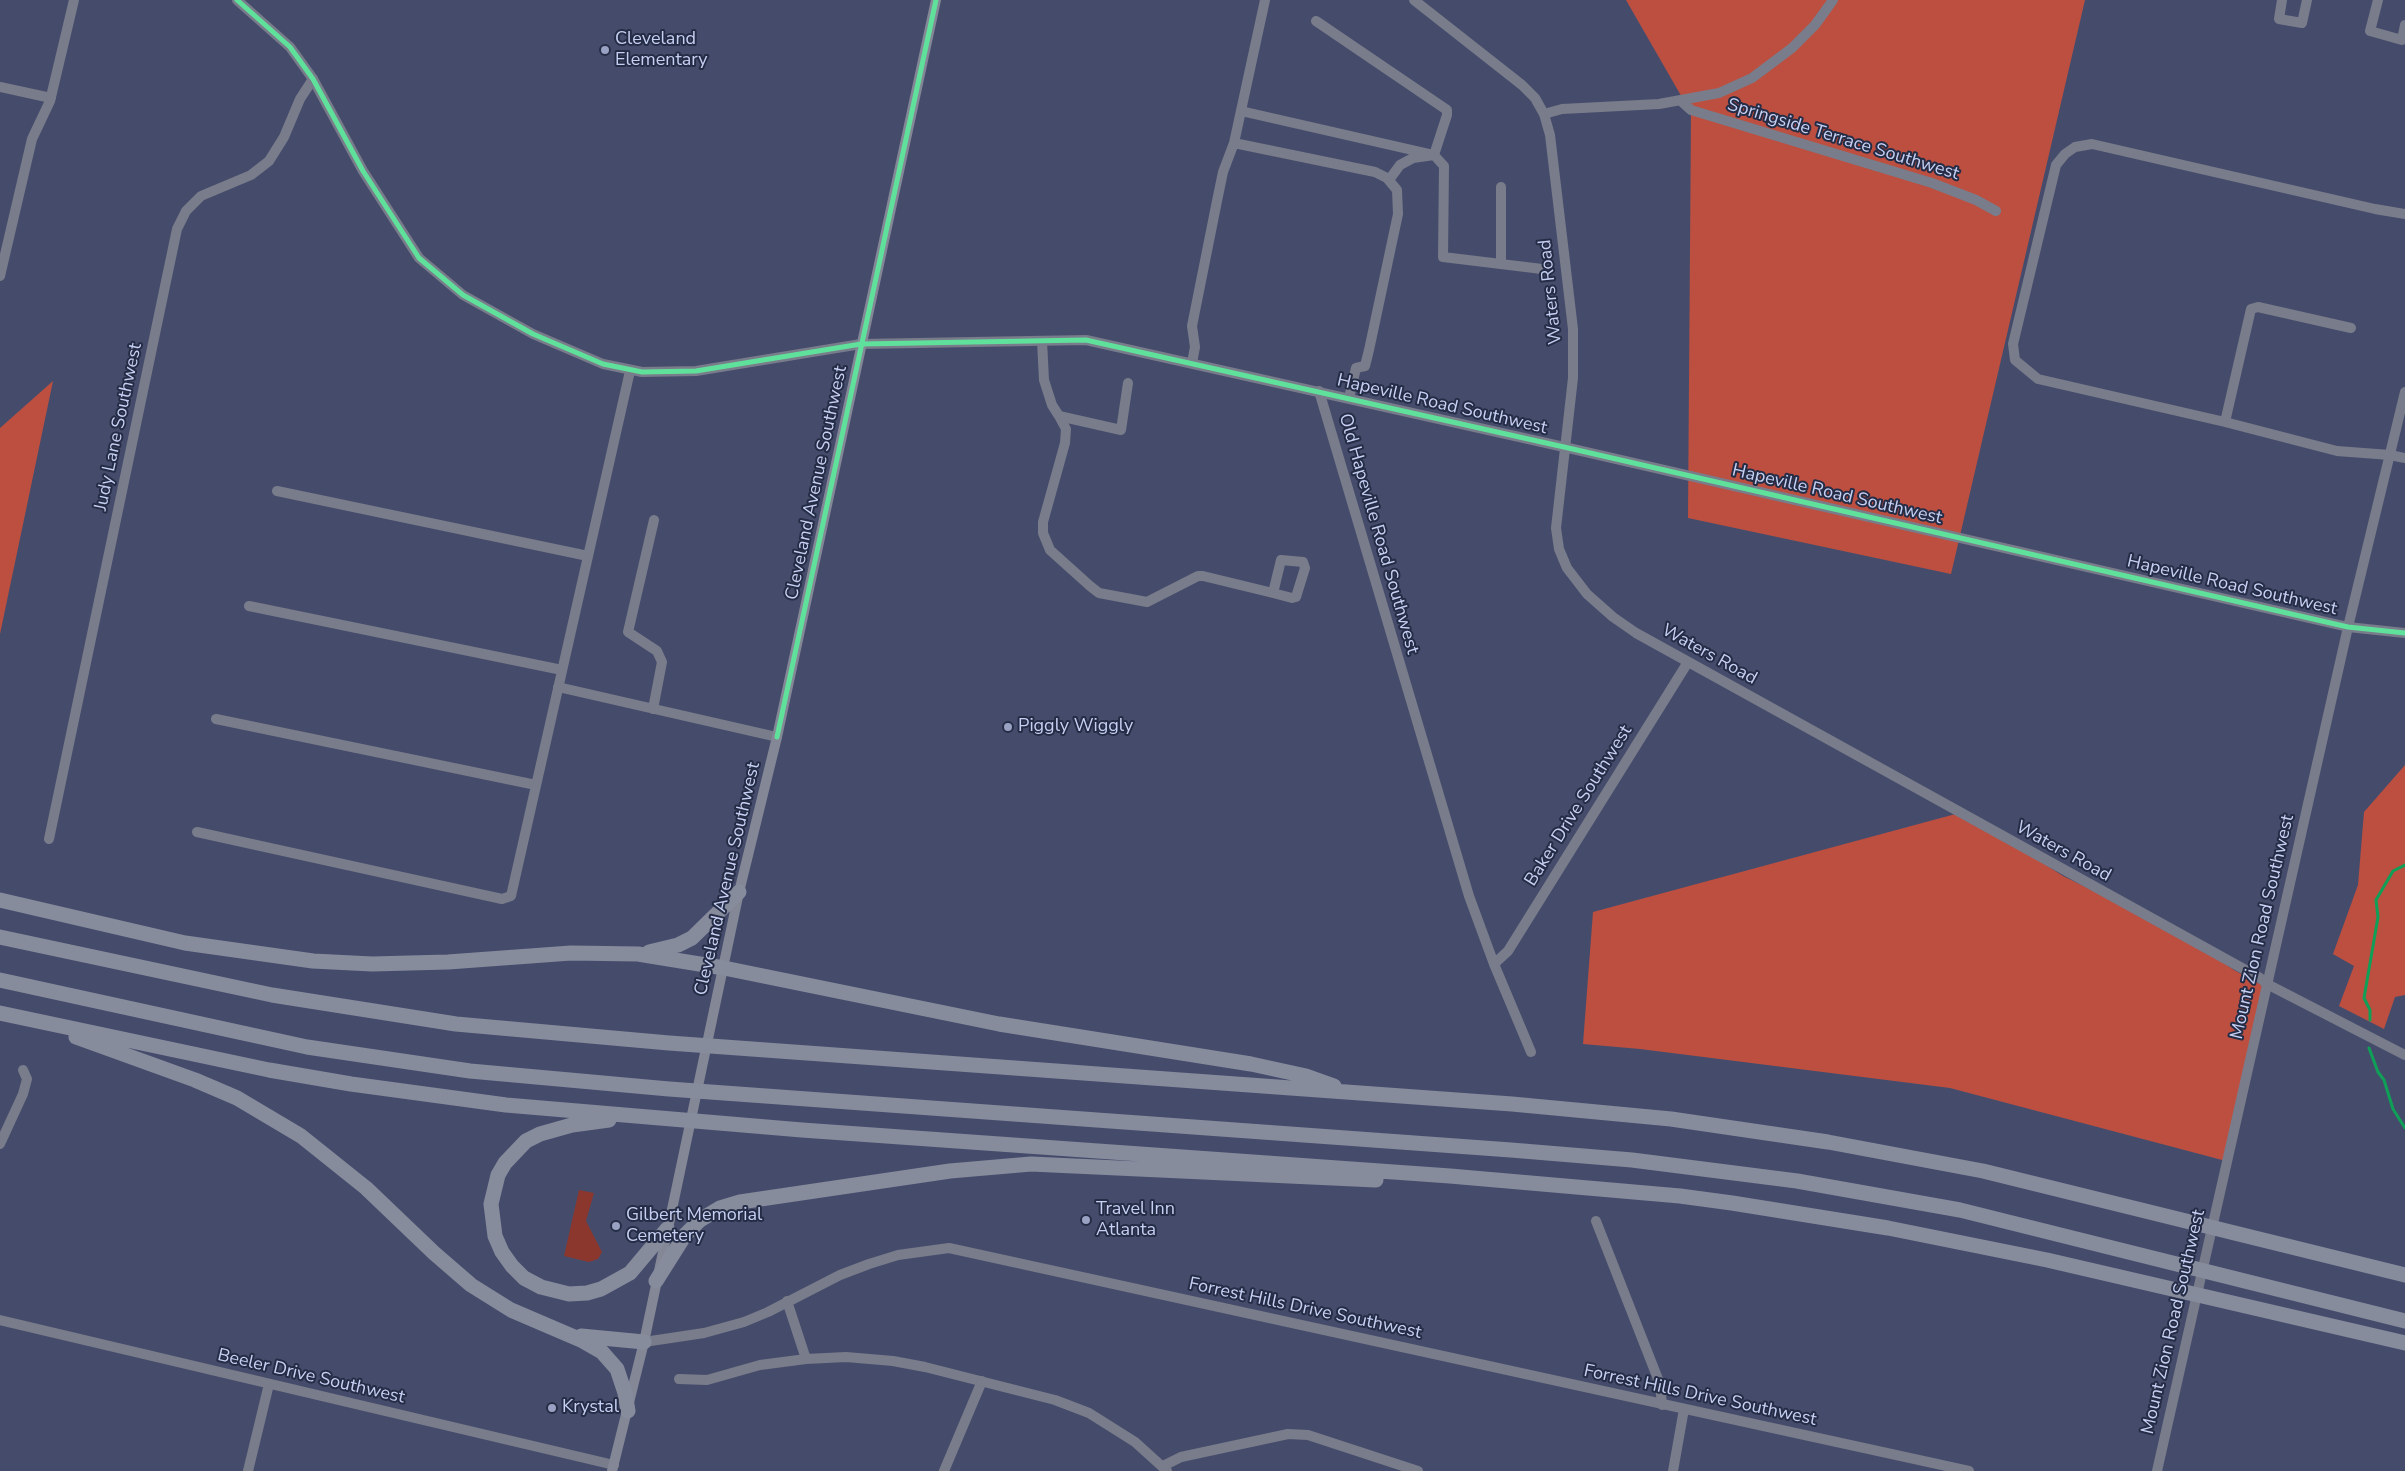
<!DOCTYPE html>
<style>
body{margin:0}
canvas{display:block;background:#454c6b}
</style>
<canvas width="2405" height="1471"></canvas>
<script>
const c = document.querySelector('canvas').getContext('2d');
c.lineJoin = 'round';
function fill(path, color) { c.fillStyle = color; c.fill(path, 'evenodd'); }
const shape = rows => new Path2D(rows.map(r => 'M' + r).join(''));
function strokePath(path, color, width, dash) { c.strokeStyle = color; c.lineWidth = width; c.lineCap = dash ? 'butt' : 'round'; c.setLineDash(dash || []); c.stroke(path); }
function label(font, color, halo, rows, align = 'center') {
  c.font = font + ' "Nunito Sans",sans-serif'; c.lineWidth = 4; c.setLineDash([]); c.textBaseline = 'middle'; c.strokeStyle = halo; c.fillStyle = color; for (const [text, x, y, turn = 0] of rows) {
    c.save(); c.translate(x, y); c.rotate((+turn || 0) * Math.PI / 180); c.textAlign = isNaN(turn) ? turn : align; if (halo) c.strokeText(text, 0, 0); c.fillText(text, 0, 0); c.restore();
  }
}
fill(shape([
 [579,1190,594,1193,586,1221,602,1252,598,1259,589,1262,564,1256]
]), '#8b372e');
fill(shape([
 [1626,0,2085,0,1951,574,1688,518,1691,113],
 [53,381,0,634,0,428],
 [2405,765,2405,995,2395,997,2384,1029,2339,1006,2354,966,2333,954,2358,885,2364,812],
 [1963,812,2063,876,2179,933,2234,970,2269,989,2226,1161,1950,1088,1640,1049,1583,1044,1593,912]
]), '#bc4f40');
strokePath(shape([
 [2370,1020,2370,1010,2364,998,2378,917,2376,900,2393,871,2405,865],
 [2369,1048,2378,1072,2384,1080,2393,1109,2405,1128]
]), '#0f9f57', 3);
strokePath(shape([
 [1414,0,1522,85,1535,98,1544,114,1550,135,1573,329,1573,378,1556,528,1559,549,1567,568,1587,594,1613,617,1636,633,2260,978,2267,984,2405,1055],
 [2282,0,2279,19,2302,23,2307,0],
 [2378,0,2370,31,2402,40,2405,25],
 [1316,21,1447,110,1447,115,1434,155,1413,158,1400,165,1389,180],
 [0,87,51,98],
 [1681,101,1691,110,1932,183,1976,200,1996,211],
 [1241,111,1434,155,1444,166,1443,257,1542,269],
 [1544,114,1562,109,1659,104,1719,93,1752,78,1792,48,1815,25,1833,0],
 [1234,143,1375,172,1387,178,1397,190,1398,214,1369,350,1365,366,1356,368,1349,398],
 [2405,214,2375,209,2092,144,2075,147,2065,154,2056,165,2013,344,2015,360,2038,379,2225,422,2337,451,2390,455,2405,458],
 [1501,263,1501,187],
 [0,276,32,139,50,101,74,0],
 [1042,341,1044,380,1052,405,1059,416,1121,430,1128,383],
 [1192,363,1195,347,1192,326,1217,201,1223,172,1234,143,1265,0],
 [1319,391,1469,896,1494,964,1531,1052],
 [1059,416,1066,429,1065,443,1043,522,1043,533,1050,550,1090,586,1099,593,1147,602,1198,576,1203,576,1273,593,1292,598,1296,597,1305,568,1303,562,1281,560,1273,593],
 [2225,422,2251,309,2258,307,2351,328],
 [277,491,588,556],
 [249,606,562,670],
 [558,687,777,737],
 [653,709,662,662,657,651,628,632,654,520],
 [216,719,536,785],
 [197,832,502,899,511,896,630,371],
 [49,839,177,229,186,211,201,196,251,175,269,161,284,137,300,99,313,79],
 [1494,964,1508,951,1688,662],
 [0,1144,23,1094,27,1079,23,1070],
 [1596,1221,1660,1384,1662,1405],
 [787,1301,806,1359],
 [0,1320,614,1465],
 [644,1342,704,1333,744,1322,768,1312,840,1275,869,1264,898,1255,949,1248,1969,1471],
 [679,1379,707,1380,760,1365,806,1359,846,1357,893,1361,925,1367,1055,1400,1089,1413,1135,1442,1167,1471],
 [1163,1466,1181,1457,1288,1434,1308,1435,1418,1471],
 [248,1471,269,1384],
 [944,1471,982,1381],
 [1673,1471,1684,1409]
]), '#797c8a', 10);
strokePath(shape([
 [237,0,290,47,313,79,363,171,419,258,463,295,533,334,603,364,642,372,696,371,861,344,1086,340,1564,447,2348,627,2405,633],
 [2157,1471,2348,627,2405,392]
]), '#797c8a', 10);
strokePath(shape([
 [612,1471,644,1342,739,892,777,737,936,0]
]), '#848896', 10);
strokePath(shape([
 [0,900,185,943,313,961,372,964,448,962,571,953,638,954,724,968,999,1024,1251,1064,1306,1076,1334,1086],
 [0,937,272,995,456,1024,669,1043,1512,1104,1671,1119,1828,1142,1983,1171,2405,1275],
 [649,952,678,945,692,938,739,892],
 [0,980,307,1047,470,1071,669,1089,1511,1150,1632,1160,1797,1181,1960,1210,2405,1321],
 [0,1013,269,1070,351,1084,506,1105,802,1130,1450,1176,1680,1196,1732,1203,1888,1228,2047,1260,2405,1343],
 [76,1037,195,1080,237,1098,301,1136,366,1188,434,1253,471,1285,511,1310,581,1340,602,1352,617,1369,625,1393,628,1411],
 [609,1120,572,1125,540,1134,526,1141,505,1163,498,1175,491,1204,495,1236,502,1252,512,1266,524,1278,541,1287,569,1294,587,1293,601,1289,630,1273,667,1229],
 [656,1281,685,1235,700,1220,720,1208,740,1202,950,1171,1031,1164,1376,1180],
 [581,1336,644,1342]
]), '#878c9d', 15);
strokePath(shape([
 [237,0,290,47,313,79,363,171,419,258,463,295,533,334,603,364,642,372,696,371,861,344,1086,340,1564,447,2348,627,2405,633],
 [777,737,936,0]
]), '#60e19b', 5);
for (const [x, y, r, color] of [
 [605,50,5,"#99a2c3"],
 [1008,727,5,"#99a2c3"],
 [1086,1220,5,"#99a2c3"],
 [616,1226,5,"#99a2c3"],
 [552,1408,5,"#99a2c3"]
]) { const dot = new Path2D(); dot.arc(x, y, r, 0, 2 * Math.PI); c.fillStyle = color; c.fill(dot); strokePath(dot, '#252c46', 2); }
label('18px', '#c6d0f2', '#252c46', [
 ["Cleveland",615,40],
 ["Elementary",615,61],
 ["Piggly Wiggly",1018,727],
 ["Travel Inn",1096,1210],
 ["Atlanta",1096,1231],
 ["Gilbert Memorial",626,1216],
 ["Cemetery",626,1237],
 ["Krystal",562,1408]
], 'left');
label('18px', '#c6d0f2', '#252c46', [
 ["Springside Terrace Southwest",1843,140,17],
 ["Waters Road",1551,292,-96],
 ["Hapeville Road Southwest",1442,405,13],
 ["Judy Lane Southwest",119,427,-78],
 ["Cleveland Avenue Southwest",817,483,-78],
 ["Hapeville Road Southwest",1837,495,13],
 ["Old Hapeville Road Southwest",1378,534,74],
 ["Hapeville Road Southwest",2232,586,13],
 ["Waters Road",1709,655,29],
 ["Baker Drive Southwest",1579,806,-58],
 ["Waters Road",2063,852,29],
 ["Cleveland Avenue Southwest",728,879,-77],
 ["Mount Zion Road Southwest",2263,927,-77],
 ["Forrest Hills Drive Southwest",1305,1309,12],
 ["Mount Zion Road Southwest",2174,1322,-77],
 ["Beeler Drive Southwest",311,1377,13],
 ["Forrest Hills Drive Southwest",1700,1396,12]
]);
</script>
